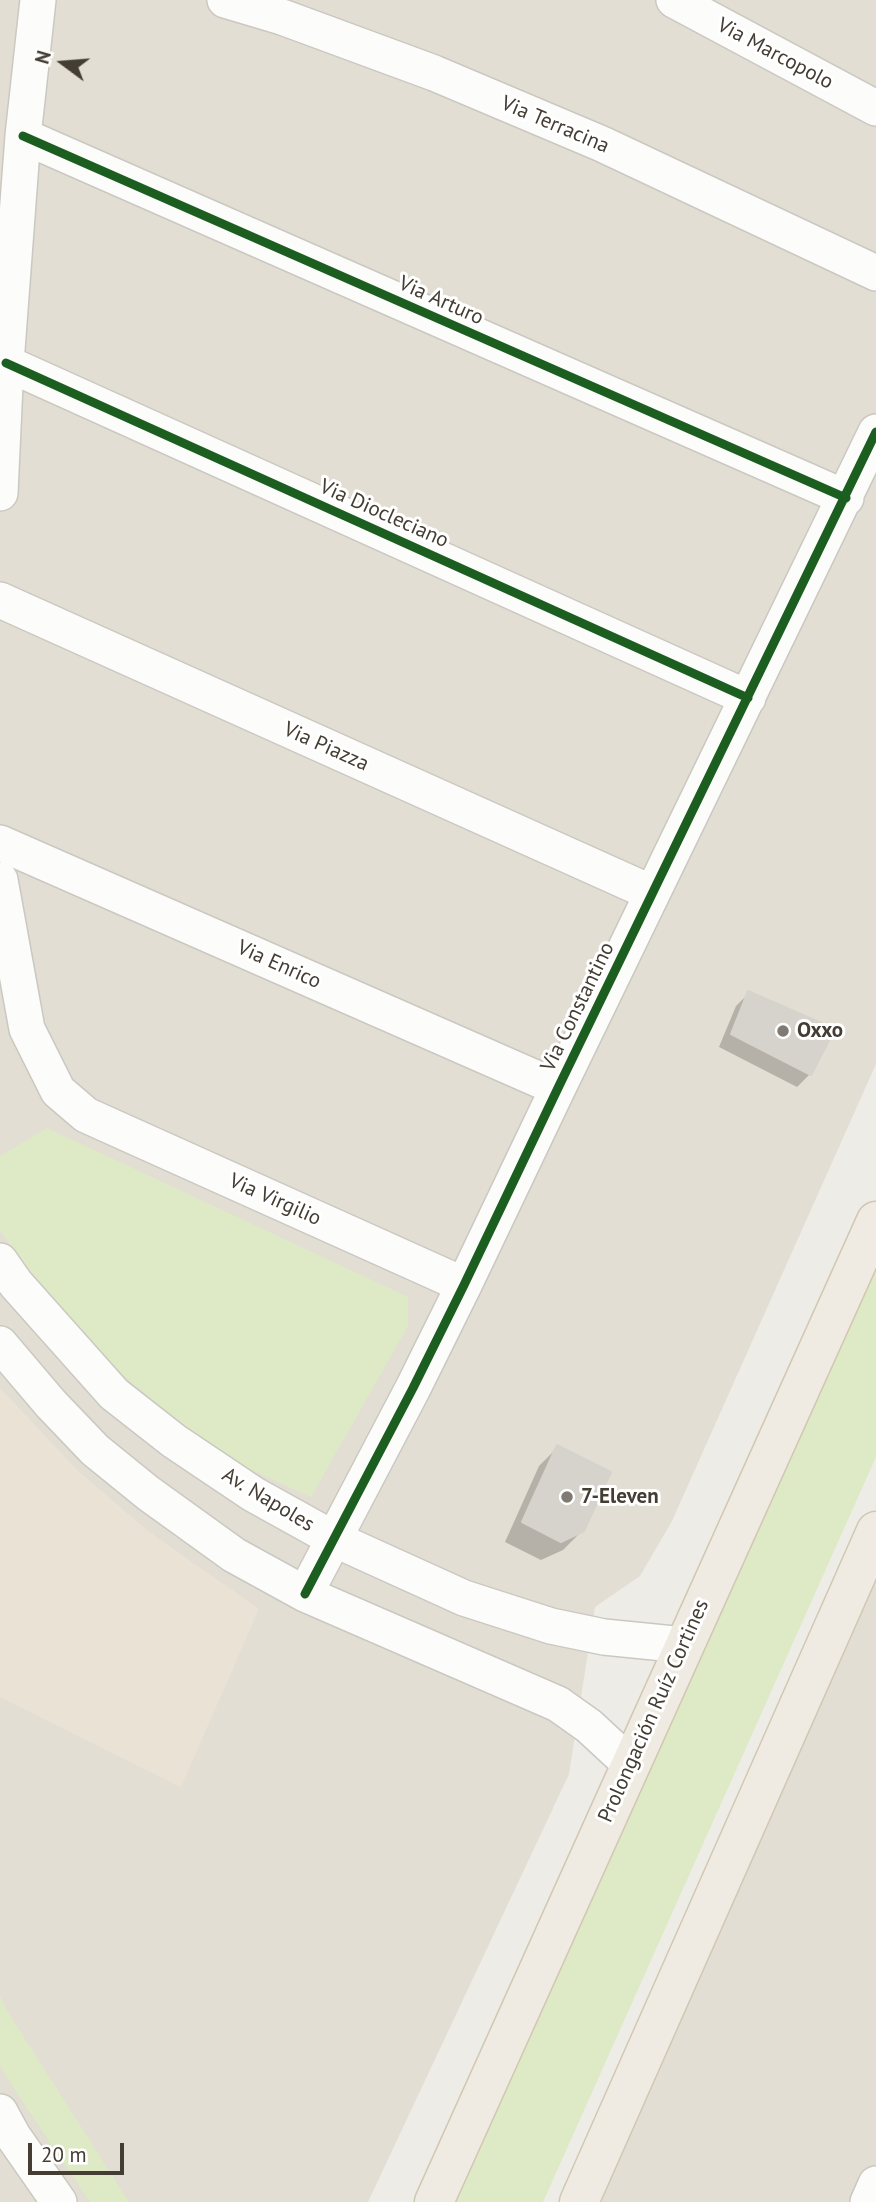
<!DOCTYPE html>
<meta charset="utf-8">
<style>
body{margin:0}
#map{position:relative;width:876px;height:2202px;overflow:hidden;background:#eeece6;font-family:"PT Sans",sans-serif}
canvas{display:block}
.north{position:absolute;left:28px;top:28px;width:70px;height:70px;-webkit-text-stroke:5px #fff;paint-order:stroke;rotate:286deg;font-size:19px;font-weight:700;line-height:28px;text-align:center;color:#443d33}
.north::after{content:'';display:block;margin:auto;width:24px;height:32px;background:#443d33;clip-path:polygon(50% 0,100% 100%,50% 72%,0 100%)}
.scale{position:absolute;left:28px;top:2143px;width:96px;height:32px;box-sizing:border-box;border:4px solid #443d33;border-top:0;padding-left:9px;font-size:21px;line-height:24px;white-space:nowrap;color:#443d33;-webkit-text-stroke:5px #fff;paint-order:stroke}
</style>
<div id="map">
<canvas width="876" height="2202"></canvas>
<div class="north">N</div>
<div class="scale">20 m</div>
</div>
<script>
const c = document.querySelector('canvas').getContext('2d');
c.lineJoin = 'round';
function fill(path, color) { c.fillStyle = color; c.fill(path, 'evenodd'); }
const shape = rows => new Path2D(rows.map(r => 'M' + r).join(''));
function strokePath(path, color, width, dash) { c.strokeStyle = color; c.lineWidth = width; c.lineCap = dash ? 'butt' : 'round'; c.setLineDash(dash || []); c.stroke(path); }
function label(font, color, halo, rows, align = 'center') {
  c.font = font + ' "PT Sans",sans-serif'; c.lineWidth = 6; c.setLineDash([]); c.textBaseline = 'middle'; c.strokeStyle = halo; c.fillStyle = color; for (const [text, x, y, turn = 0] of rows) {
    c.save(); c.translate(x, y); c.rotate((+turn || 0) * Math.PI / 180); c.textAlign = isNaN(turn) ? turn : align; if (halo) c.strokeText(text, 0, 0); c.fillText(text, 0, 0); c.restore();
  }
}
fill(shape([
 [0,0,876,0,876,1064,672,1521,640,1576,595,1607,569,1774,368,2202,0,2202],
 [876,1559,876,2202,574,2202]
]), '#e3ded3');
fill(shape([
 [0,1388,78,1471,149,1532,259,1609,181,1787,0,1697]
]), '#eae3d5');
fill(shape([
 [47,1128,408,1297,408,1326,311,1497,221,1456,115,1369,23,1265,0,1230,0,1156],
 [876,1252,876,1457,543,2202,450,2202],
 [0,1996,6,2009,129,2202,90,2202,28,2110,0,2066]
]), '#ddeac5');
fill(shape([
 [749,993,810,1074,797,1087,719,1047,736,1006],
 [558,1447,583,1530,563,1550,541,1560,505,1542,539,1466]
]), '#0003');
const building = shape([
 [748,991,835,1029,811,1075,731,1034,748,991],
 [557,1445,611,1472,584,1531,561,1542,522,1522,557,1445]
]);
fill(building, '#d6d3cd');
strokePath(building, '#d6d3cc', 2);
const minor = shape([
 [225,0,282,17,434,73,602,144,876,273],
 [674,0,876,108],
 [23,136,846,498],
 [6,363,748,698],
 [0,493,6,363,23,136,38,0],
 [0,600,652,893],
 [0,843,558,1088],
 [0,880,27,1029,58,1091,86,1115,464,1285],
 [0,1261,16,1284,114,1394,174,1441,253,1494,334,1539,464,1598,551,1626,604,1637,684,1645],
 [0,1344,51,1404,95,1450,148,1493,234,1555,305,1594,558,1704,589,1726,630,1764],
 [305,1594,413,1388,464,1285,558,1088,876,432],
 [0,2112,13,2136,59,2202],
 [868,2202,876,2184]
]);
const major = shape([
 [434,2202,876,1221],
 [579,2202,876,1531]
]);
strokePath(minor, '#cbc8c2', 38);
strokePath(major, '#d1c7b3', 41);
strokePath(minor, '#fcfcfb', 35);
strokePath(major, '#f0ebe2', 38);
strokePath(shape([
 [23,136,846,498],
 [6,363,748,698],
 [305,1594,413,1388,464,1285,558,1088,876,432]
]), '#1b5e20', 9);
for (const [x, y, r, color] of [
 [783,1031,7,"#807a72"],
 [567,1497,7,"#807a72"]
]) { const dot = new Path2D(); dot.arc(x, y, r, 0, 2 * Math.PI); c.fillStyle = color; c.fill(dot); strokePath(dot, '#fff', 2.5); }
label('21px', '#443d33', '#fff', [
 ["Via Marcopolo",775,54,28],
 ["Via Terracina",555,125,23],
 ["Via Arturo",441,301,24],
 ["Via Diocleciano",384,514,24],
 ["Via Piazza",326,747,24],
 ["Via Enrico",279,965,24],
 ["Via Constantino",578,1007,-64],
 ["Via Virgilio",275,1200,24],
 ["Av. Napoles",268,1500,31],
 ["Prolongación Ruíz Cortines",654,1711,-66]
]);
label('bold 21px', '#443d33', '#fff', [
 ["Oxxo",797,1031],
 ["7-Eleven",581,1497]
], 'left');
</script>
